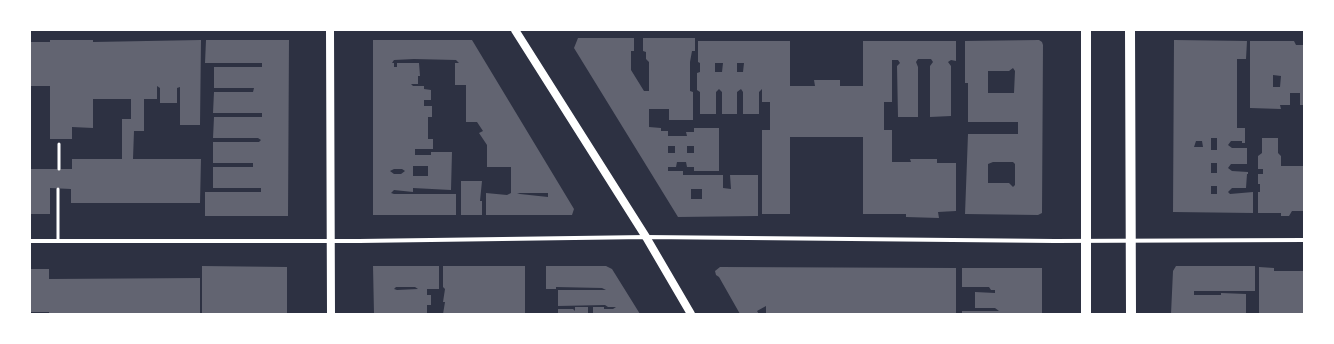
<!DOCTYPE html>
<style>
body{margin:0}
#map{position:relative;width:1334px;height:344px;overflow:hidden;background:#2d3142;font-family:"Fira Sans Condensed",sans-serif}
canvas{display:block}
.frame{position:absolute;inset:0;border:31px solid #fff;pointer-events:none}
</style>
<div id="map">
<canvas width="1334" height="344"></canvas>
<div class="frame"></div>
</div>
<script>
const c = document.querySelector('canvas').getContext('2d');
c.lineJoin = 'round';
function fill(path, color) { c.fillStyle = color; c.fill(path, 'evenodd'); }
const shape = rows => new Path2D(rows.map(r => 'M' + r).join(''));
function strokePath(path, color, width, dash) { c.strokeStyle = color; c.lineWidth = width; c.lineCap = dash ? 'butt' : 'round'; c.setLineDash(dash || []); c.stroke(path); }
fill(shape([
 [578,38,634,38,634,51,631,51,631,70,644,91,649,91,649,62,646,59,646,52,643,51,643,38,695,38,695,51,692,51,690,62,690,91,693,92,693,120,669,120,669,109,649,109,649,127,661,128,661,131,668,131,668,136,687,136,686,132,694,132,694,128,719,128,719,171,694,171,694,167,687,167,686,162,677,162,676,167,668,167,668,171,683,171,683,175,723,175,723,188,731,189,730,175,758,175,758,216,678,217,574,48],
 [668,146,675,146,675,153,668,153],
 [687,146,694,146,694,153,687,153],
 [691,189,702,189,702,199,691,199],
 [50,40,93,40,93,42,201,40,200,125,180,125,180,87,177,88,177,103,160,103,160,88,157,86,157,99,144,99,144,131,134,131,133,159,201,159,200,203,71,203,71,189,50,188,50,214,30,214,30,169,72,169,72,159,122,159,122,119,131,119,131,99,93,99,93,128,72,127,72,139,50,139,50,86,30,86,30,42,50,42],
 [206,40,289,40,288,216,205,216,205,192,261,192,261,188,213,188,213,167,253,167,253,163,213,163,213,142,259,142,261,140,258,138,213,138,214,117,262,117,262,113,213,113,214,92,253,92,254,88,214,88,214,67,262,67,262,63,205,63],
 [373,40,472,40,574,209,572,215,486,215,486,193,507,195,511,193,511,167,487,167,487,145,479,133,483,131,477,122,466,122,466,85,455,85,455,63,459,63,456,60,414,59,394,60,392,63,394,63,394,67,397,67,397,63,419,63,420,76,418,76,418,84,411,84,413,86,424,86,424,89,431,90,431,100,424,100,424,106,432,106,432,117,428,117,428,139,433,139,433,149,415,149,415,155,431,155,431,152,452,152,451,190,413,188,413,192,394,190,391,193,394,194,456,194,456,215,373,215],
 [413,166,428,166,428,176,413,176],
 [394,169,402,169,405,171,401,174,394,174,390,171],
 [517,193,548,193,548,197,520,194],
 [1039,40,1042,42,1043,45,1042,213,1038,215,965,214,968,134,1018,134,1018,122,968,122,968,83,965,83,965,41],
 [1013,68,1015,71,1014,93,988,93,988,71,1009,71],
 [993,162,1013,162,1015,164,1015,185,1013,187,1009,183,988,183,988,164],
 [1174,40,1247,41,1246,59,1237,59,1237,128,1245,128,1245,143,1242,143,1242,141,1231,141,1228,145,1232,148,1247,148,1247,164,1231,164,1228,168,1232,171,1248,172,1248,174,1247,174,1246,188,1232,188,1228,192,1230,194,1253,192,1253,213,1173,212],
 [1211,138,1217,138,1217,150,1211,150],
 [1196,141,1202,141,1203,147,1194,147],
 [1211,163,1217,163,1217,173,1211,173],
 [1211,186,1217,186,1217,194,1211,194],
 [698,41,790,41,790,86,815,86,814,80,840,80,840,86,863,86,863,41,956,41,956,61,951,60,948,62,951,66,951,116,930,117,930,66,933,62,931,59,918,59,916,62,918,67,918,117,898,117,897,66,900,63,898,60,892,60,892,102,884,102,884,130,892,130,892,162,911,162,910,159,937,159,937,163,956,163,956,211,938,212,939,218,906,217,906,214,863,214,863,137,790,137,790,214,762,214,762,130,770,130,770,102,762,102,762,89,759,92,759,114,743,114,743,92,741,89,737,92,737,114,722,114,722,92,719,89,716,92,716,114,700,114,700,92,697,90,697,73,700,72,700,63,698,62],
 [715,63,723,63,722,72,715,72],
 [737,63,744,63,743,72,737,72],
 [1250,41,1294,41,1296,45,1304,45,1304,105,1300,105,1300,93,1290,93,1290,105,1280,105,1281,109,1250,108],
 [1273,75,1281,76,1280,87,1273,87],
 [1262,138,1278,138,1278,153,1281,156,1281,166,1304,166,1304,211,1292,211,1289,216,1281,216,1281,213,1258,213,1258,192,1260,192,1260,184,1258,184,1258,174,1263,174,1263,169,1258,169,1258,156,1262,153],
 [461,181,482,181,480,201,482,201,482,215,461,215],
 [202,266,287,267,287,314,202,314],
 [373,266,439,266,439,289,427,289,427,295,431,295,431,305,427,305,427,314,374,314],
 [396,287,415,287,418,289,397,290,394,289],
 [443,266,525,266,525,314,443,314,445,302,443,302,445,289,443,287],
 [546,266,606,266,612,269,640,314,593,314,593,307,604,307,604,309,613,309,616,307,608,307,605,305,558,306,558,290,606,290,602,288,556,287,556,289,546,289],
 [1176,266,1255,266,1255,291,1194,291,1194,295,1221,295,1221,293,1246,294,1246,314,1171,314,1173,271],
 [720,267,956,268,956,314,766,314,766,306,757,311,759,314,740,314,719,277,716,275,715,271],
 [1259,267,1274,268,1274,271,1304,271,1304,314,1259,314],
 [962,268,1042,268,1042,314,962,314,962,311,999,311,995,308,975,308,975,292,995,293,995,290,991,290,989,287,962,287],
 [30,269,49,269,49,279,200,278,200,314,49,314,49,312,30,312],
 [575,307,588,307,588,314,558,314,558,309,573,309,575,311]
]), '#626471');
strokePath(shape([
 [59,169,59,144],
 [58,241,58,189]
]), '#fff', 3);
strokePath(shape([
 [30,241,359,241,646,237,1055,241,1304,240]
]), '#fff', 4);
strokePath(shape([
 [330,30,331,314],
 [515,30,646,237,691,314]
]), '#fff', 8);
strokePath(shape([
 [1130,30,1131,314],
 [1086,314,1086,30]
]), '#fff', 10);
</script>
